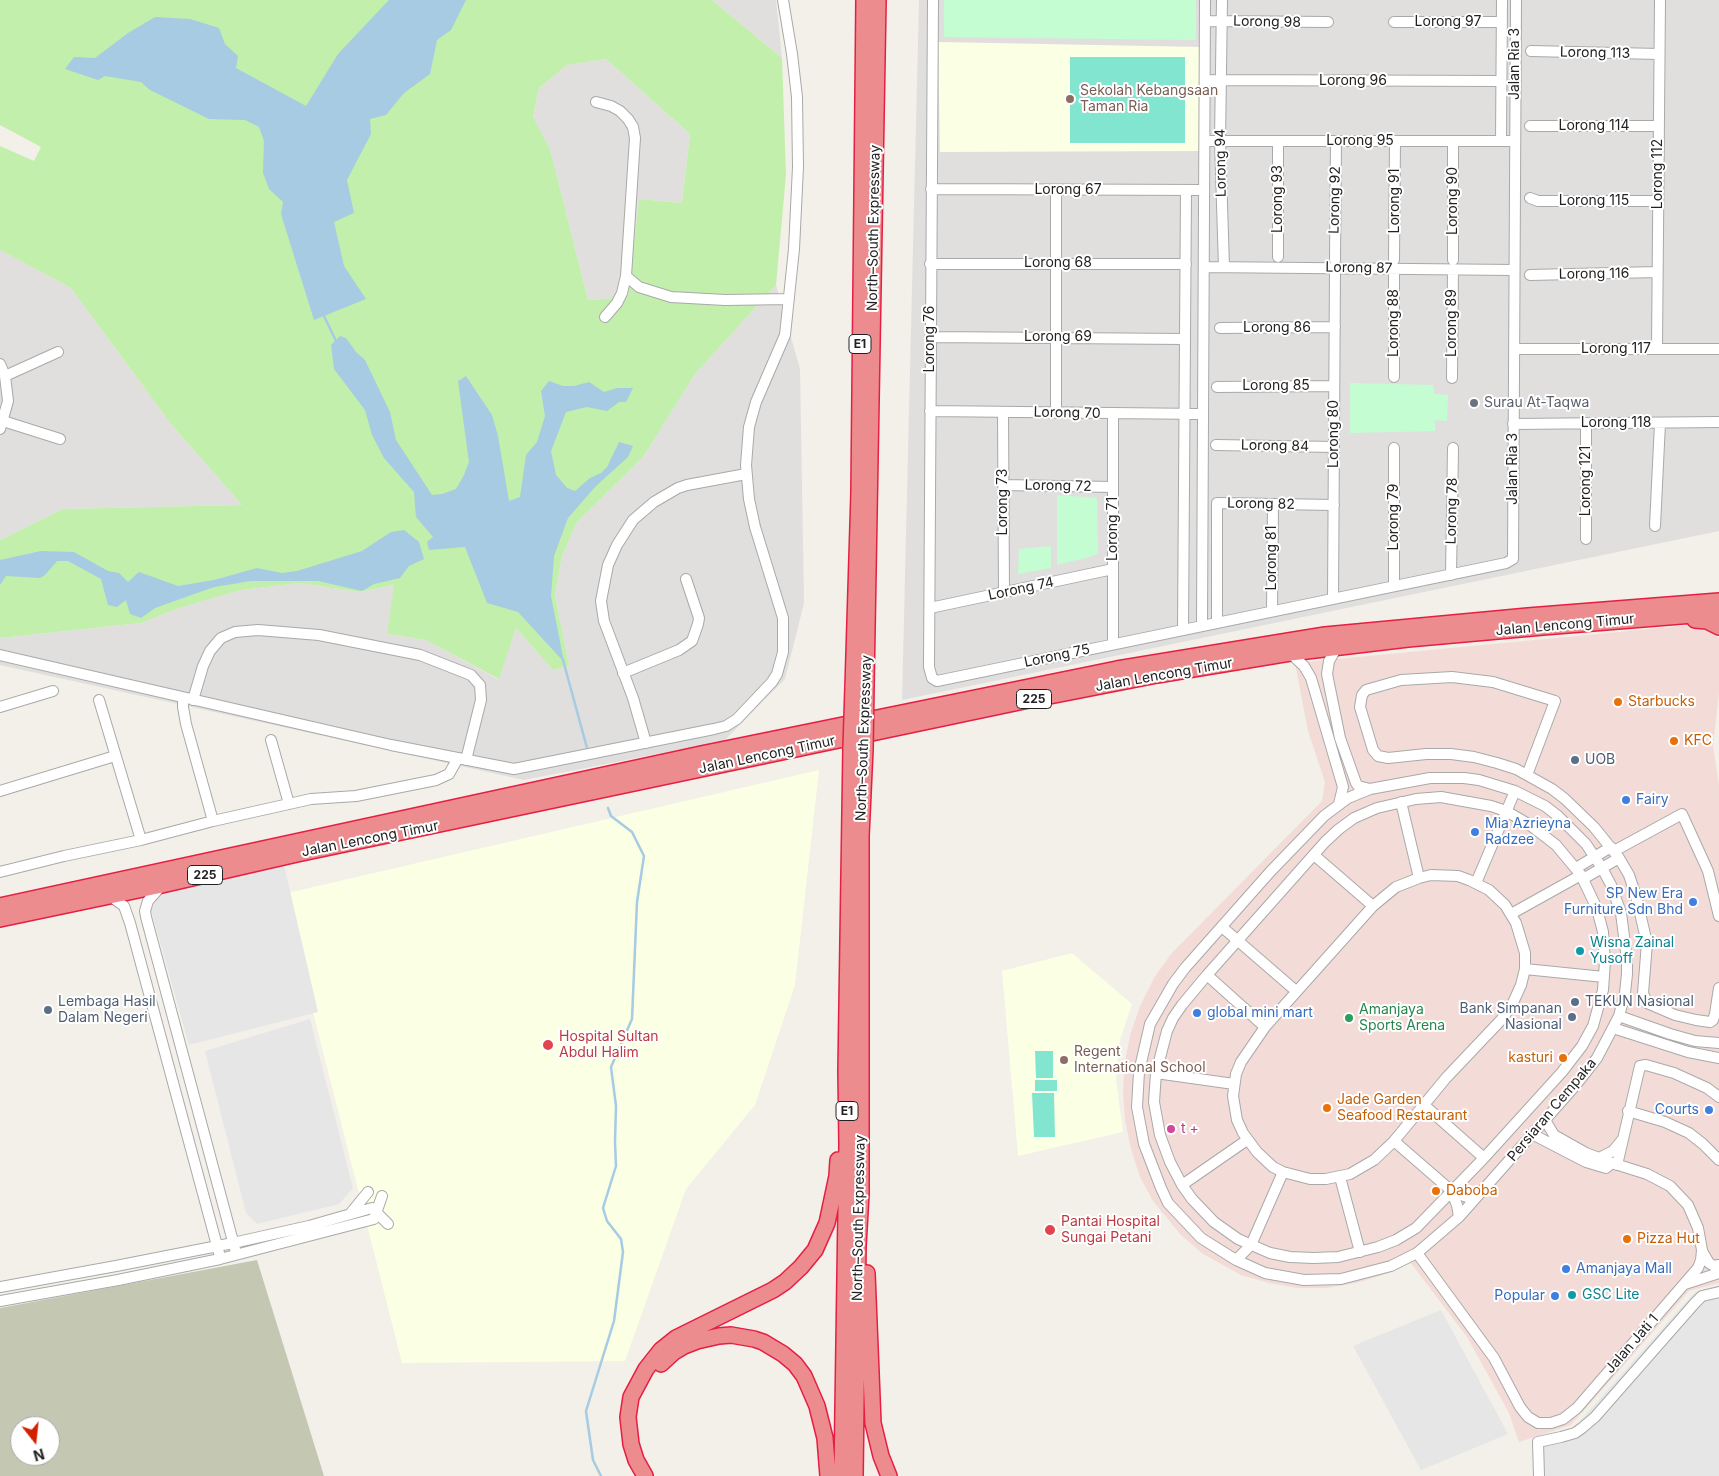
<!DOCTYPE html>
<meta charset="utf-8">
<style>
body{margin:0}
#map{position:relative;width:1719px;height:1476px;overflow:hidden;background:#f2f0e8;font-family:Inter,sans-serif}
canvas{display:block}
.north{position:absolute;left:10px;top:1416px;width:50px;height:50px;box-sizing:border-box;background:#fff;border:1px solid #a7a7a7;border-radius:50%;rotate:164deg;font-size:14px;font-weight:700;line-height:20px;text-align:center;color:#222}
.north::after{content:'';display:block;margin:auto;width:18px;height:22px;background:#d32100;clip-path:polygon(50% 0,100% 100%,50% 72%,0 100%)}
</style>
<div id="map">
<canvas width="1719" height="1476"></canvas>
<div class="north">N</div>
</div>
<script>
const c = document.querySelector('canvas').getContext('2d');
c.lineJoin = 'round';
function fill(path, color) { c.fillStyle = color; c.fill(path, 'evenodd'); }
const shape = rows => new Path2D(rows.map(r => 'M' + r).join(''));
function strokePath(path, color, width, dash) { c.strokeStyle = color; c.lineWidth = width; c.lineCap = dash ? 'butt' : 'round'; c.setLineDash(dash || []); c.stroke(path); }
function label(font, color, halo, rows, align = 'center') {
  c.font = font + ' Inter,sans-serif'; c.lineWidth = 4; c.setLineDash([]); c.textBaseline = 'middle'; c.strokeStyle = halo; c.fillStyle = color; for (const [text, x, y, turn = 0] of rows) {
    c.save(); c.translate(x, y); c.rotate((+turn || 0) * Math.PI / 180); c.textAlign = isNaN(turn) ? turn : align; if (halo) c.strokeText(text, 0, 0); c.fillText(text, 0, 0); c.restore();
  }
}
fill(shape([
 [712,0,776,0,782,58],
 [919,0,1719,0,1719,531,902,700],
 [606,59,690,134,682,203,639,199,628,297,588,300,550,149,533,118,539,88,567,65],
 [0,250,71,288,171,424,242,505,63,509,0,540],
 [776,285,800,369,804,603,785,679,724,741,524,780,0,665,0,638,141,623,179,608,241,590,300,583,359,592,395,585,387,634,426,640,498,679,516,628,553,670,569,666,555,594,562,556,577,522,643,457,695,374]
]), '#e0dfde');
fill(shape([
 [1691,625,1701,626,1714,633,1719,638,1719,693,1713,746,1719,786,1719,1283,1689,1291,1571,1425,1519,1442,1509,1413,1467,1337,1410,1262,1383,1275,1356,1283,1327,1288,1298,1288,1269,1283,1241,1275,1203,1254,1181,1235,1153,1201,1140,1177,1131,1149,1125,1120,1123,1091,1125,1061,1131,1032,1141,1004,1154,978,1171,954,1322,801,1325,782,1308,731,1295,663]
]), '#f3dcd7');
fill(shape([
 [938,42,1202,47,1201,151,940,152],
 [819,770,795,985,755,1105,686,1189,625,1361,402,1363,283,894],
 [1072,953,1132,1004,1120,1040,1116,1080,1123,1132,1018,1156,1002,971]
]), '#fbffe4');
fill(shape([
 [257,1260,324,1476,0,1476,0,1308],
 [20,1426,50,1426,50,1456,20,1456]
]), '#c4c8b2');
fill(shape([
 [0,0,712,0,782,58,786,175,776,285,695,374,643,457,577,522,562,556,555,594,569,666,553,670,516,628,499,679,426,640,387,634,394,585,359,592,300,583,241,590,179,608,141,623,0,638,0,540,63,509,242,505,171,424,71,288,0,250,0,146,34,161,41,147,0,125],
 [606,59,690,134,682,203,639,199,628,297,588,300,550,149,533,117,539,88,567,65]
]), '#c2efac');
fill(shape([
 [944,0,1196,0,1196,40,944,37],
 [1350,383,1433,385,1434,394,1448,395,1447,421,1435,420,1435,431,1350,433],
 [1057,495,1097,498,1098,553,1093,556,1057,565],
 [1051,546,1051,568,1018,574,1019,549]
]), '#c4fdd2');
fill(shape([
 [1070,57,1185,57,1185,143,1070,143],
 [1035,1051,1053,1051,1053,1078,1036,1078],
 [1035,1080,1057,1080,1057,1091,1035,1091],
 [1032,1093,1054,1093,1055,1137,1034,1137]
]), '#82e5cf');
fill(shape([
 [284,865,318,1012,189,1045,151,910,161,892],
 [310,1019,353,1188,339,1204,257,1224,246,1213,205,1051],
 [1719,1285,1719,1476,1545,1476,1538,1441,1573,1429,1695,1292],
 [1441,1310,1508,1434,1421,1470,1353,1346]
]), '#e6e6e6');
fill(shape([
 [389,0,466,0,451,30,437,40,430,74,404,93,386,115,370,119,371,134,347,180,354,213,334,222,344,266,366,299,314,320,281,214,283,202,269,189,263,173,264,141,259,127,245,120,209,119,150,90,141,82,105,76,98,80,65,69,74,57,95,58,128,33,155,17,190,19,219,28,225,44,238,56,236,68,306,106,338,54],
 [340,336,346,338,356,352,365,360,390,412,396,440,432,495,442,494,456,489,464,475,469,462,458,381,466,376,492,415,498,436,509,501,520,497,526,455,537,442,545,416,541,391,549,381,563,386,574,386,589,382,604,392,617,388,633,388,626,402,619,402,607,411,587,407,566,412,551,451,556,475,567,488,575,491,590,478,601,473,607,467,619,442,633,446,628,457,596,486,568,518,554,556,551,596,564,662,518,612,487,603,465,547,429,550,427,542,433,537,416,517,414,492,384,458,372,435,365,410,334,369,331,345],
 [404,530,419,542,424,559,409,566,400,578,374,584,362,591,318,581,251,581,214,587,155,608,141,618,130,614,126,600,117,607,108,605,101,579,68,561,57,561,45,575,40,578,6,576,0,585,0,560,41,551,74,552,108,571,119,573,128,582,139,572,178,586,214,580,257,568,282,573,297,571,362,551,391,532]
]), '#a6cbe2');
strokePath(shape([
 [323,314,337,343],
 [563,660,587,748],
 [601,1476,593,1460,586,1411,614,1321,623,1252,621,1239,607,1221,603,1208,616,1166,615,1142,616,1106,611,1067,632,1019,637,902,644,856,632,832,611,816,608,808]
]), '#a6cbe2', 2.5);
const minor = shape([
 [933,0,929,667,932,678,937,681,1506,563,1513,559,1516,0],
 [1222,0,1220,141,1224,267],
 [1205,21,1328,22],
 [1394,22,1501,22],
 [1531,51,1659,54],
 [1205,80,1501,81],
 [596,102,611,106,620,111,628,119,633,127,635,138,626,276,622,293,617,303,605,317],
 [1530,126,1658,126],
 [1205,141,1515,141],
 [1501,141,1502,0],
 [931,189,1204,190],
 [1056,190,1056,413],
 [1530,198,1538,201,1658,201],
 [1278,257,1278,141],
 [1335,260,1336,141],
 [1394,260,1395,141],
 [1453,260,1453,141],
 [930,264,1186,264],
 [1204,267,1514,270],
 [1530,275,1657,272],
 [626,276,639,287,671,297,725,300,789,299],
 [1220,328,1335,327],
 [930,337,1185,339],
 [1514,349,1719,349],
 [1657,349,1660,0],
 [0,364,5,376,8,401,0,429],
 [5,376,58,352],
 [1394,377,1394,268],
 [1452,378,1453,269],
 [1217,387,1334,386],
 [930,411,1203,414],
 [1003,412,1004,593],
 [3,421,60,439],
 [1513,424,1719,422],
 [1216,445,1334,447],
 [1003,485,1113,487],
 [1655,526,1660,423],
 [1586,539,1586,423],
 [1451,575,1453,448],
 [1394,586,1394,448],
 [1333,599,1335,268],
 [930,608,1113,569],
 [1272,611,1273,504],
 [1217,623,1217,503,1334,505],
 [1202,626,1205,0],
 [1183,630,1186,190],
 [1113,644,1113,413],
 [1337,647,1329,661,1327,674,1340,738,1356,783,1358,786,1370,789],
 [1290,653,1304,666,1311,678,1343,787,1339,804],
 [0,655,391,745,514,769,714,729,726,726,737,719,772,682,777,674,783,652,783,618,755,527,749,499,746,465,749,427,756,402,785,335,794,249,798,167,797,97,792,54,783,0],
 [623,673,679,650,692,641,698,624,699,618,686,579],
 [183,698,183,707,186,724,213,821],
 [99,700,141,840],
 [193,700,203,666,210,651,221,638,235,632,258,630,319,635,420,655,471,675,480,685,481,700,466,760],
 [0,707,53,691],
 [271,740,289,804],
 [646,743,633,698,604,621,601,601,608,565,617,545,633,520,654,502,678,488,687,485,746,474],
 [1527,775,1555,701,1493,682,1452,677,1401,680,1366,690,1362,695,1360,707,1373,750,1378,756,1388,758,1426,754,1451,754,1474,757,1497,763,1516,769,1552,789,1565,799,1594,827,1619,858,1629,875,1636,896,1647,943,1643,993,1647,1003,1675,1015,1696,1020,1710,1022,1713,1020,1715,1014,1719,988],
 [1430,778,1464,778,1479,780,1515,791,1545,806,1558,816,1586,844,1602,868,1611,885,1621,913,1627,960,1627,974,1625,993,1619,1016,1597,1058,1575,1086,1459,1217,1417,1253,1391,1266,1341,1279,1304,1280,1265,1273,1236,1260,1201,1238,1168,1203,1161,1188,1144,1144,1137,1107,1139,1072,1150,1024,1173,984,1185,968,1270,872,1324,816,1348,798,1370,789,1430,778],
 [0,791,115,756],
 [1441,797,1491,806,1506,811,1530,825,1556,845,1581,875,1597,909,1603,932,1604,946,1605,961,1603,990,1593,1026,1582,1046,1562,1072,1484,1158,1416,1228,1396,1240,1378,1247,1338,1257,1314,1258,1290,1257,1270,1253,1238,1239,1214,1222,1192,1199,1182,1185,1170,1162,1160,1135,1154,1102,1156,1073,1167,1031,1173,1018,1182,1005,1207,975,1325,842,1339,829,1354,818,1377,808,1416,799,1441,797],
 [1401,802,1419,878],
 [1614,851,1682,814,1708,871,1719,916],
 [1314,855,1373,906],
 [1576,868,1611,847],
 [0,872,64,856,141,840,213,821,311,799,356,796,436,780,449,774,458,758],
 [1431,875,1458,876,1469,880,1489,890,1505,905,1516,923,1525,953,1525,969,1521,985,1512,1005,1501,1020,1446,1078,1394,1141,1374,1160,1350,1174,1326,1179,1310,1179,1283,1172,1273,1167,1257,1152,1243,1133,1237,1120,1233,1096,1236,1074,1241,1062,1265,1027,1373,906,1396,887,1419,878,1431,875],
 [1583,879,1619,858],
 [1476,883,1515,791],
 [162,885,148,901,145,911,146,917,235,1249],
 [110,896,124,906,130,923,219,1253],
 [1511,914,1581,875],
 [1222,927,1296,991],
 [1525,969,1604,977],
 [1207,975,1265,1027],
 [1619,1016,1670,1034,1695,1041,1719,1043],
 [1613,1028,1688,1052,1719,1058],
 [1156,1073,1234,1084],
 [1424,1105,1484,1158],
 [1628,1111,1665,1122,1689,1133,1703,1144,1719,1160],
 [1532,1134,1586,1162,1606,1168,1612,1163],
 [1394,1141,1454,1193,1467,1197,1481,1192],
 [1599,1158,1613,1151,1622,1140],
 [1617,1165,1640,1066,1646,1065,1674,1073,1707,1088,1719,1097],
 [1340,1177,1360,1252],
 [1182,1185,1247,1140],
 [1451,1191,1457,1205,1459,1217],
 [350,1214,368,1192],
 [1702,1251,1709,1263,1714,1266,1719,1265],
 [1417,1253,1494,1358,1520,1407,1528,1417,1538,1423,1551,1423,1563,1419,1577,1408,1691,1276,1698,1268,1701,1260,1702,1250,1698,1228,1688,1205,1670,1186,1647,1174,1612,1163,1586,1153,1554,1135,1545,1120],
 [1236,1260,1251,1245,1283,1172],
 [1685,1284,1719,1273],
 [0,1287,116,1266,233,1243,309,1226,372,1208,388,1224],
 [0,1301,118,1280,220,1259,374,1219,382,1196],
 [1539,1476,1538,1442,1561,1437,1575,1433,1582,1428,1595,1417,1695,1303,1702,1296,1719,1292]
]);
const highway = shape([
 [1695,620,1707,621,1719,627],
 [866,684,878,0],
 [853,687,859,493,864,0],
 [0,906,701,754,1117,669,1325,635,1528,616,1719,601],
 [0,919,162,885,297,854,1024,701,1157,675,1290,653,1408,639,1543,627,1719,613],
 [867,1273,873,1423,881,1456,889,1476],
 [661,1364,674,1352,684,1346,697,1341,719,1336,731,1335,754,1339,763,1342,783,1354,795,1364,804,1376,817,1406,825,1438,828,1476],
 [645,1476,636,1460,631,1444,628,1417,631,1397,646,1369,661,1350,676,1338,773,1290,785,1282,801,1267,815,1250,827,1223,837,1176,838,1160],
 [842,1476,847,1145,846,1071,851,747],
 [855,1476,858,1246,861,1194,861,836,865,749]
]);
strokePath(minor, '#a9a9a9', 12);
strokePath(highway, '#e71e43', 18);
strokePath(minor, '#fff', 10);
strokePath(highway, '#ed8c8f', 15);
const highwayBridge = shape([
 [851,747,853,687],
 [865,749,866,684]
]);
strokePath(highwayBridge, '#e71e43', 18, []);
strokePath(highwayBridge, '#ed8c8f', 15);
for (const [x, y, r, color] of [
 [1070,99,5,"#8d6e63"],
 [1474,403,5,"#6b7280"],
 [1618,702,5,"#e8710a"],
 [1674,741,5,"#e8710a"],
 [1575,760,5,"#5c6f8a"],
 [1626,800,5,"#3f7fe0"],
 [1475,832,5,"#3f7fe0"],
 [1693,902,5,"#3f7fe0"],
 [1580,951,5,"#0f9aa8"],
 [1575,1002,5,"#5c6f8a"],
 [48,1010,5,"#5c6f8a"],
 [1197,1013,5,"#3f7fe0"],
 [1572,1017,5,"#5c6f8a"],
 [1349,1018,5,"#2e9e5b"],
 [548,1045,6,"#e0444e"],
 [1563,1058,5,"#e8710a"],
 [1064,1060,5,"#8d6e63"],
 [1327,1108,5,"#e8710a"],
 [1709,1110,5,"#3f7fe0"],
 [1171,1129,5,"#d1479c"],
 [1436,1191,5,"#e8710a"],
 [1050,1230,6,"#e0444e"],
 [1627,1239,5,"#e8710a"],
 [1566,1269,5,"#3f7fe0"],
 [1572,1295,5,"#0f9aa8"],
 [1555,1296,5,"#3f7fe0"]
]) { const dot = new Path2D(); dot.arc(x, y, r, 0, 2 * Math.PI); c.fillStyle = color; c.fill(dot); strokePath(dot, '#fff', 2); }
for (const [x, y, w] of [
 [860,344,22],
 [1034,699,35],
 [205,875,35],
 [847,1111,22]
]) { const box = new Path2D(); box.roundRect(x - w / 2, y - 9.5, w, 19, 4); c.fillStyle = '#fff'; c.fill(box); strokePath(box, '#222', 1); }
label('bold 12px', '#222', null, [
 ["E1",860,344],
 ["225",1034,699],
 ["225",205,875],
 ["E1",847,1111]
]);
label('14px', '#222', '#fff', [
 ["Lorong 98",1267,22,1],
 ["Lorong 97",1448,22],
 ["Lorong 113",1595,53,1],
 ["Jalan Ria 3",1515,64,-90],
 ["Lorong 96",1353,81],
 ["Lorong 114",1594,126],
 ["Lorong 95",1360,141],
 ["Lorong 94",1221,163,-91],
 ["Lorong 112",1658,174,-90],
 ["Lorong 67",1068,190],
 ["Lorong 93",1278,199,-90],
 ["Lorong 92",1335,200,-89],
 ["Lorong 91",1395,201,-90],
 ["Lorong 90",1453,201,-90],
 ["Lorong 115",1594,201],
 ["North–South Expressway",874,228,-89],
 ["Lorong 68",1058,263],
 ["Lorong 87",1359,268,1],
 ["Lorong 116",1594,274,-1],
 ["Lorong 88",1394,323,-90],
 ["Lorong 89",1452,323,-90],
 ["Lorong 86",1277,328],
 ["Lorong 69",1058,337],
 ["Lorong 76",930,339,-90],
 ["Lorong 117",1616,349],
 ["Lorong 85",1276,386],
 ["Lorong 70",1067,413,1],
 ["Lorong 118",1616,423],
 ["Lorong 80",1334,434,-90],
 ["Lorong 84",1275,446,1],
 ["Jalan Ria 3",1513,469,-90],
 ["Lorong 121",1586,481,-90],
 ["Lorong 72",1058,486,1],
 ["Lorong 73",1003,502,-90],
 ["Lorong 82",1261,504,1],
 ["Lorong 78",1452,511,-89],
 ["Lorong 79",1394,517,-90],
 ["Lorong 71",1113,529,-90],
 ["Lorong 81",1272,558,-90],
 ["Lorong 74",1021,589,-12],
 ["Jalan Lencong Timur",1565,625,-5],
 ["Lorong 75",1057,656,-12],
 ["Jalan Lencong Timur",1164,675,-10],
 ["North–South Expressway",864,738,-88],
 ["Jalan Lencong Timur",767,755,-12],
 ["Jalan Lencong Timur",370,839,-11],
 ["Persiaran Cempaka",1552,1110,-50],
 ["North–South Expressway",859,1218,-89],
 ["Jalan Jati 1",1632,1344,-49]
]);
label('14px', '#785e54', '#fff', [
 ["Sekolah Kebangsaan",1080,91],
 ["Taman Ria",1080,107],
 ["Regent",1074,1052],
 ["International School",1074,1068]
], 'left');
label('14px', '#5b616d', '#fff', [
 ["Surau At-Taqwa",1484,403]
], 'left');
label('14px', '#c56008', '#fff', [
 ["Starbucks",1628,702],
 ["KFC",1684,741],
 ["kasturi",1553,1058,"right"],
 ["Jade Garden",1337,1100],
 ["Seafood Restaurant",1337,1116],
 ["Daboba",1446,1191],
 ["Pizza Hut",1637,1239]
], 'left');
label('14px', '#4e5e75', '#fff', [
 ["UOB",1585,760],
 ["Lembaga Hasil",58,1002],
 ["Dalam Negeri",58,1018],
 ["TEKUN Nasional",1585,1002],
 ["Bank Simpanan",1562,1009,"right"],
 ["Nasional",1562,1025,"right"]
], 'left');
label('14px', '#366cbe', '#fff', [
 ["Fairy",1636,800],
 ["Mia Azrieyna",1485,824],
 ["Radzee",1485,840],
 ["SP New Era",1683,894,"right"],
 ["Furniture Sdn Bhd",1683,910,"right"],
 ["global mini mart",1207,1013],
 ["Courts",1699,1110,"right"],
 ["Amanjaya Mall",1576,1269],
 ["Popular",1545,1296,"right"]
], 'left');
label('14px', '#0d838f', '#fff', [
 ["Wisna Zainal",1590,943],
 ["Yusoff",1590,959],
 ["GSC Lite",1582,1295]
], 'left');
label('14px', '#27864d', '#fff', [
 ["Amanjaya",1359,1010],
 ["Sports Arena",1359,1026]
], 'left');
label('14px', '#be3a42', '#fff', [
 ["Hospital Sultan",559,1037],
 ["Abdul Halim",559,1053],
 ["Pantai Hospital",1061,1222],
 ["Sungai Petani",1061,1238]
], 'left');
label('14px', '#b23c85', '#fff', [
 ["t +",1181,1129]
], 'left');
</script>
